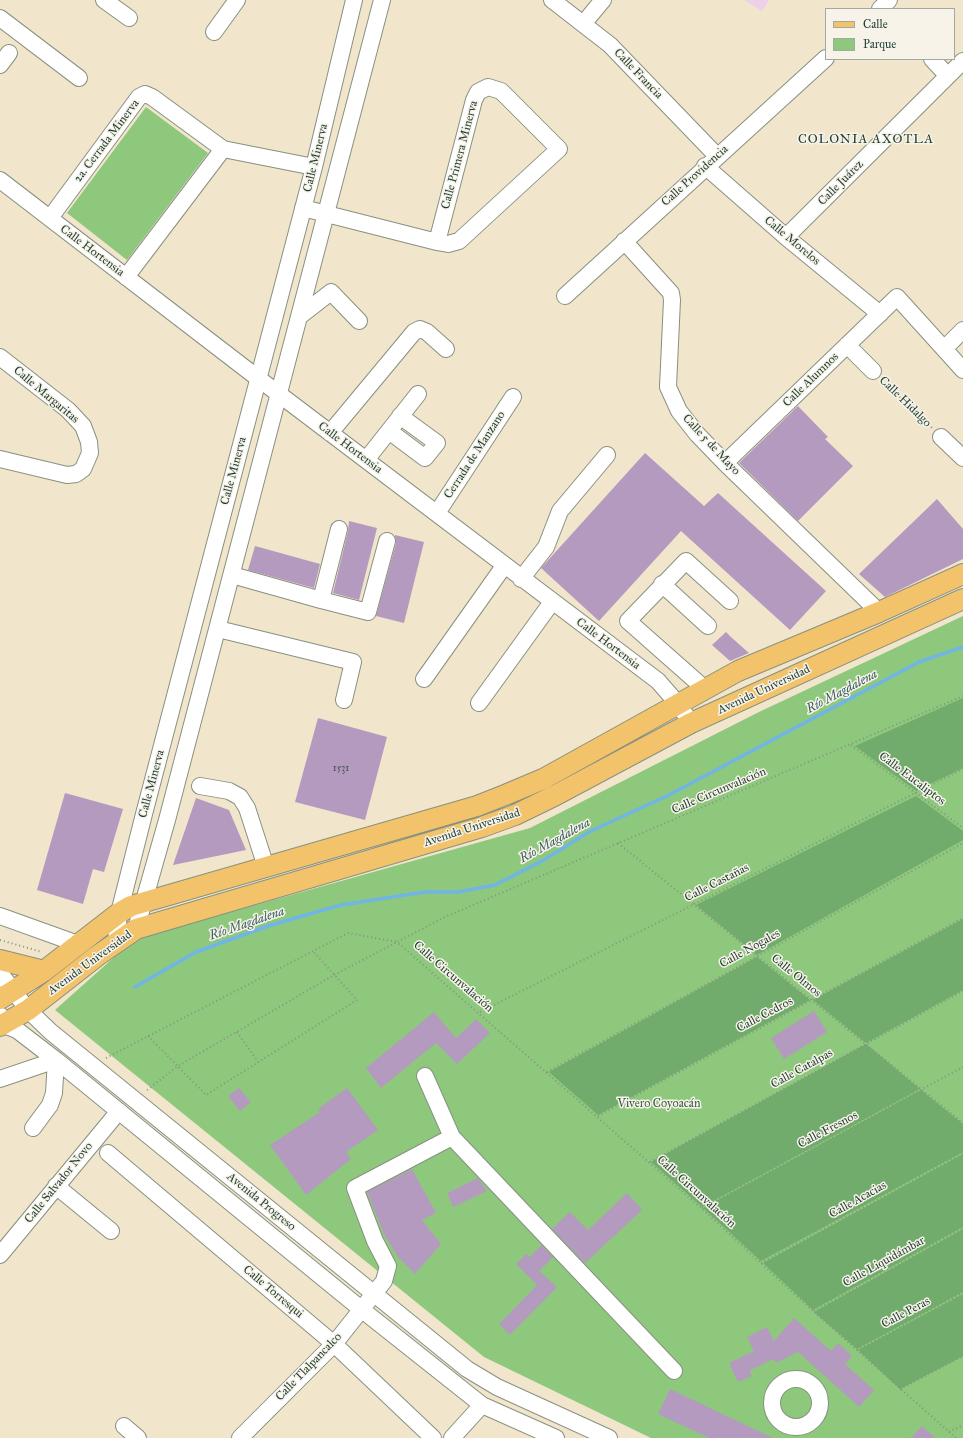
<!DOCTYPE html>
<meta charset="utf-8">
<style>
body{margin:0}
#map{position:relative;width:963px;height:1438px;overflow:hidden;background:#f1e5cc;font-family:"IM FELL Great Primer",serif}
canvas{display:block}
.legend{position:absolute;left:825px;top:8px;width:130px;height:52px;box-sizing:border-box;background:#f7f3e8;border:1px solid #a1aaa0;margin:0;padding:5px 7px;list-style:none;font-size:12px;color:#1f3d34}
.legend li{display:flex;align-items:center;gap:8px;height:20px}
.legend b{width:20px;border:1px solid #a1aaa0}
</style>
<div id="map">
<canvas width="963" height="1438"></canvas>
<ul class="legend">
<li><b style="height:5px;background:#f2c36a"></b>Calle</li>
<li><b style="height:11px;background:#8dc87d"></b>Parque</li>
</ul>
</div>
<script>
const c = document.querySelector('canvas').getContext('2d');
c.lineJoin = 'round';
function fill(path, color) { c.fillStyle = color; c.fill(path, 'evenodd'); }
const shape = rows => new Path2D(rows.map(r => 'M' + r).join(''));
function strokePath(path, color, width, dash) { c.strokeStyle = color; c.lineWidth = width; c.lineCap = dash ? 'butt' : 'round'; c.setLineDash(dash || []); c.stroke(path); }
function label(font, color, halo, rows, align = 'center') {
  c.font = font + ' "IM FELL Great Primer",serif'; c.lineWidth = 3; c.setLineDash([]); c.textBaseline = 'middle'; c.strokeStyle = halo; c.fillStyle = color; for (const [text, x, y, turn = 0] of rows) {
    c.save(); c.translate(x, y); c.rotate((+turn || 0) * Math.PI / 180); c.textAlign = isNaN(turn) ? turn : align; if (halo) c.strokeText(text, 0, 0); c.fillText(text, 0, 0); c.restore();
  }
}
fill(shape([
 [744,0,769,0,762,11]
]), '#eed0e8');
fill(shape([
 [146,107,208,153,127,260,67,213],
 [963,616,963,1438,651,1438,484,1357,55,1010,120,952,145,936,530,828,759,712]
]), '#8dc87d');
fill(shape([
 [963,698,963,768,916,791,855,746],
 [916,796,963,831,963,840,757,955,696,905],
 [963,919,963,990,866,1043,813,1000],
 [757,957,810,1000,598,1115,549,1072],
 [866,1044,920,1089,702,1207,651,1162],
 [921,1090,963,1124,963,1152,761,1261,703,1208],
 [963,1154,963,1227,813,1310,763,1263],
 [963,1229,963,1292,857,1349,814,1312],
 [963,1294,963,1356,900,1389,858,1350]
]), '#72ac6c');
strokePath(shape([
 [135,987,196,952,268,926,341,905,425,892,458,892,495,885,544,860,589,832,669,795,919,662,963,647]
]), '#71b4e6', 3.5);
fill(shape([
 [798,406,828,437,825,439,853,466,798,521,739,463],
 [645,453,704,506,718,493,826,591,790,630,681,531,599,621,541,568],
 [937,499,963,529,963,559,885,597,859,574],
 [349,521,377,528,359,600,333,593,348,531],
 [395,535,424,542,404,623,376,616,396,543],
 [255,546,320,564,314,588,248,570],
 [726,632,732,638,749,653,730,661,712,645],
 [318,718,387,737,365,820,295,802],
 [65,793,123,809,104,872,93,869,83,904,37,890],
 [196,798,229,810,246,850,173,865],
 [814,1011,827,1032,784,1059,771,1038],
 [434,1012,456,1038,476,1019,490,1033,457,1064,436,1043,381,1088,366,1068],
 [239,1088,251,1102,240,1111,228,1096],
 [347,1088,378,1130,346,1152,351,1159,306,1195,270,1145,320,1112,318,1109],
 [412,1169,436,1213,422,1220,441,1244,415,1274,398,1257,385,1236,367,1192],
 [478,1178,487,1191,453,1207,447,1193],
 [627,1193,642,1210,585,1263,552,1229,570,1212,588,1230],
 [541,1245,553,1257,539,1271,557,1287,510,1335,499,1324,537,1285,516,1264,526,1254,530,1257],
 [794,1318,831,1351,838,1343,852,1356,845,1364,874,1390,859,1407,798,1352,776,1363,773,1359,749,1371,752,1376,738,1382,729,1363,754,1351,747,1337,767,1327,774,1341],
 [670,1389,773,1438,709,1438,658,1414],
 [922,1426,935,1438,911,1438]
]), '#b59abf');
const minor = shape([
 [104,0,129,18],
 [552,0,610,45,717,156],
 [880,9,889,0],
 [0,18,79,78],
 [583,24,603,0],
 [214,32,237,0],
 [932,59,948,76],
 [0,65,9,53],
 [705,166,786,237,880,314],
 [0,180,259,379,658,681,678,704,691,723],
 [303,208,437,242,448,244,459,241,559,149,501,91,488,87,478,92,474,100,437,242],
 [50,218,139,97,145,94,152,97,223,149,314,167],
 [786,237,963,61],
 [624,241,671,293,672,300,668,387,679,411,697,434,725,463,879,612],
 [126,277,223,149],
 [565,296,826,58],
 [300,316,331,292,359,321],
 [847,345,873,371],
 [944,349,963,330],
 [0,357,68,410,83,426,89,442,90,453,83,469,76,474,67,475,0,459],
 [389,431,425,458,437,443,400,416],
 [330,433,414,332,420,329,427,332,446,349],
 [941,437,963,458],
 [366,460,418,394],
 [725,463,897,297,963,370],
 [437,513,513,397],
 [232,575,321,600,339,529],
 [521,579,546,547,560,511,607,455],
 [662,584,708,626],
 [321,600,368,612,387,541],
 [218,629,353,662,344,700],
 [424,679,504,566],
 [705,689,628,621,686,561,730,601],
 [479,703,552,602],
 [200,786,229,791,240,797,247,808,266,867],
 [0,916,78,944],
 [136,929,167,820,382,0],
 [116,942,119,913,144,814,314,167,354,0],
 [0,973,28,1010,51,1032,467,1369,497,1387,609,1438],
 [0,1015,4,1025,17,1030,56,1060,361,1309,482,1405,556,1438],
 [425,1076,452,1137,674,1371],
 [0,1079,56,1060],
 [33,1128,50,1105,54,1093,56,1060],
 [108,1153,334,1344,433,1438],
 [56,1186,111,1231],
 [0,1255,119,1111],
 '772 1403a24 24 0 1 1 48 0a24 24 0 1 1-48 0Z',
 [124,1426,138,1438],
 [240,1438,334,1344,384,1281,388,1266,375,1241,355,1188,452,1137],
 [452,1438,482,1405]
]);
const major = shape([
 [0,960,44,971],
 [0,999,44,971,119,913,131,906,477,806,505,795,543,779,738,671,879,612,963,574],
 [0,1026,28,1010,97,956,136,929,482,827,515,815,556,795,691,723,963,599]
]);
strokePath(minor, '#889180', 18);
strokePath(major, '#889180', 22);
strokePath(shape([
 [882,380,932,428],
 [851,745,963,828],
 [618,843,963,1123],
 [0,940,42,952],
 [480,1012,963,769],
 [237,1032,258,1062],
 [148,1036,206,1095,357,1000,313,951],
 [106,1058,348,933,397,942,334,975,178,1066,146,1091],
 [547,1072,963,843],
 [598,1116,963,918],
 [650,1162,963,991],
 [702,1208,963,1067],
 [761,1263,963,1153],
 [814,1311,963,1228],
 [857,1350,963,1293],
 [900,1389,963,1356],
 [949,1432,963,1425],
 [956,1438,813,1311,701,1208,397,942,445,917,963,696]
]), '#889180', 2, [1, 3]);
strokePath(minor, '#fff', 16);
strokePath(major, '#f2c36a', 20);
label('10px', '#445457', null, [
 ["1531",341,769]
]);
label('12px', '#1f3d34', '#f7f3e8', [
 ["Calle Francia",638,74,46],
 ["2a. Cerrada Minerva",107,141,-53],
 ["Calle Primera Minerva",460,155,-75],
 ["Calle Minerva",316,158,-76],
 ["Calle Providencia",695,176,-42],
 ["Calle Juárez",841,183,-45],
 ["Calle Morelos",792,241,40],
 ["Calle Hortensia",92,251,37],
 ["Calle Alumnos",811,380,-44],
 ["Calle Margaritas",46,395,40],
 ["Calle Hidalgo",905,402,44],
 ["Calle 5 de Mayo",711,445,47],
 ["Calle Hortensia",350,448,37],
 ["Cerrada de Manzano",475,455,-57],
 ["Calle Minerva",234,471,-75],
 ["Calle Hortensia",608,644,37],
 ["Avenida Universidad",764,690,-25],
 ["Calle Eucaliptos",912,779,37],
 ["Calle Minerva",152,784,-75],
 ["Calle Circunvalación",719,791,-23],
 ["Avenida Universidad",472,828,-18],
 ["Calle Castañas",717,883,-27],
 ["Calle Nogales",750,949,-29],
 ["Avenida Universidad",90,963,-36],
 ["Calle Olmos",796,976,39],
 ["Calle Circunvalación",453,977,41],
 ["Calle Cedros",765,1015,-28],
 ["Calle Catalpas",802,1069,-29],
 ["Calle Fresnos",828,1130,-28],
 ["Calle Salvador Novo",59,1183,-51],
 ["Calle Circunvalación",696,1192,42],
 ["Calle Acacias",858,1200,-29],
 ["Avenida Progreso",261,1202,39],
 ["Calle Liquidámbar",884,1262,-29],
 ["Calle Torresqui",273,1292,40],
 ["Calle Peras",906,1313,-28],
 ["Calle Tlalpancalco",309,1367,-46]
]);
label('12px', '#355943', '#f7f3e8', [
 ["Vivero Coyoacán",659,1104]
]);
c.letterSpacing = '1px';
label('13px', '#1f3d34', '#f7f3e8', [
 ["COLONIA AXOTLA",866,140]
]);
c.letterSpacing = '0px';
label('italic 13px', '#345b60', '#f7f3e8', [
 ["Río Magdalena",842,692,-28],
 ["Río Magdalena",555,841,-29],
 ["Río Magdalena",247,924,-19]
]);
</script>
